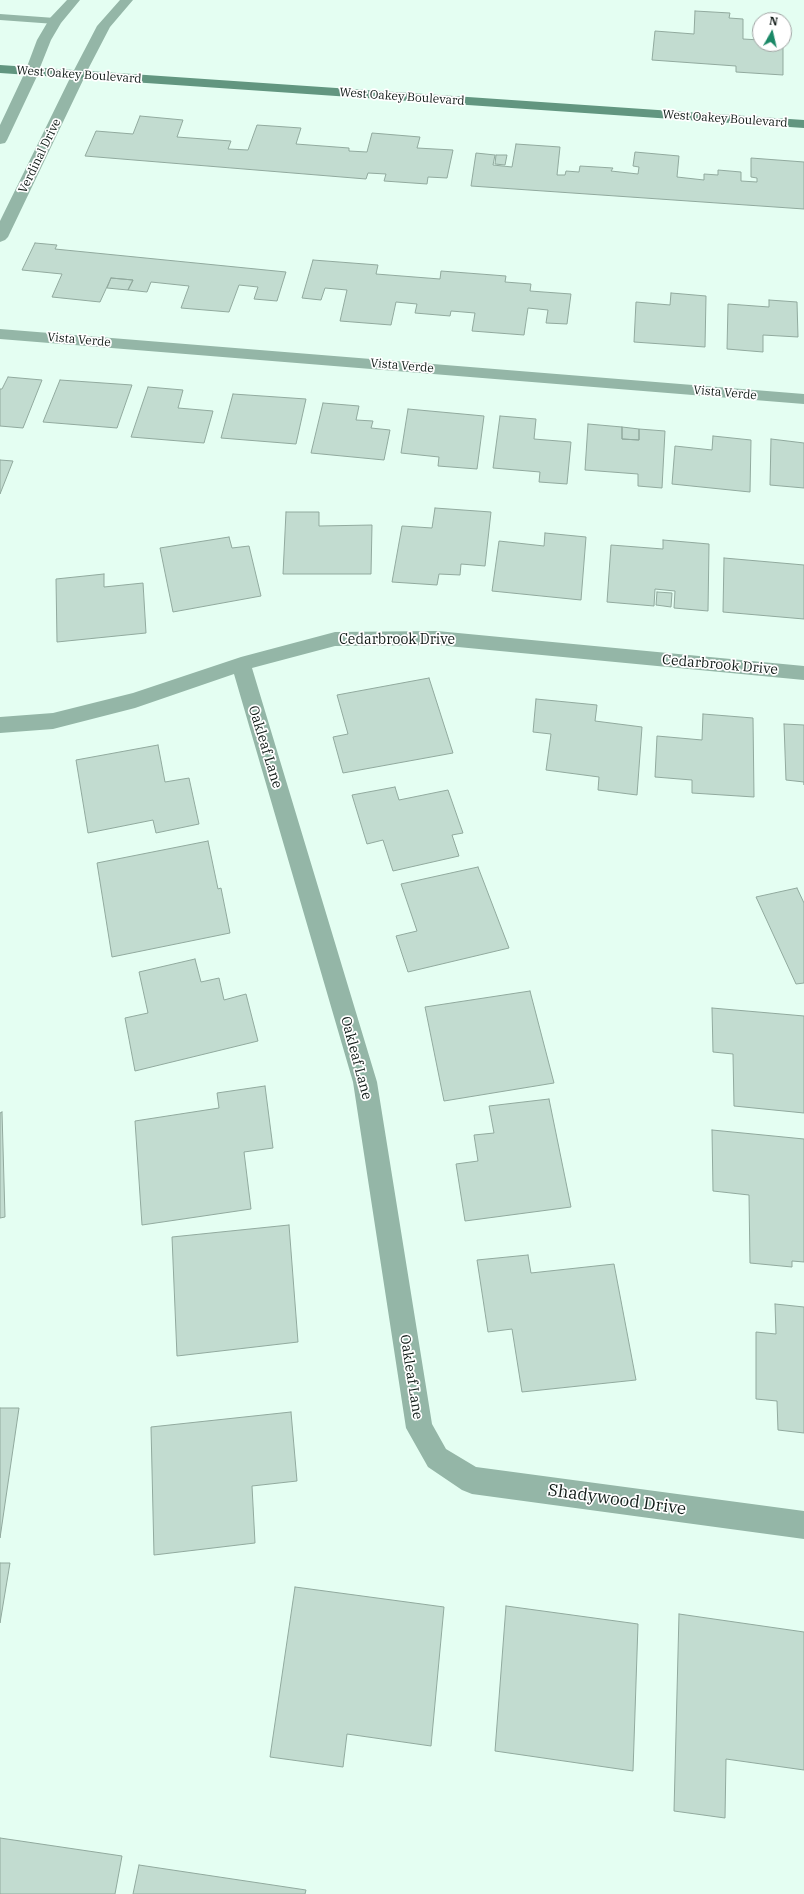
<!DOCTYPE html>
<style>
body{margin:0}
#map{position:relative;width:804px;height:1894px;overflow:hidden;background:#e4fef2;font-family:"IBM Plex Serif",serif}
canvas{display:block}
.north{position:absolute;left:752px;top:12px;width:40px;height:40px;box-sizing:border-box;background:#fff;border:1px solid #9fa3a2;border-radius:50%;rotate:8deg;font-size:11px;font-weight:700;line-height:16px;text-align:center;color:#101a16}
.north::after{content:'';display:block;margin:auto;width:14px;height:18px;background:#1a8866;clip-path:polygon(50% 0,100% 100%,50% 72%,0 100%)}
</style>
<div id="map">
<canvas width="804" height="1894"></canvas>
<div class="north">N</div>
</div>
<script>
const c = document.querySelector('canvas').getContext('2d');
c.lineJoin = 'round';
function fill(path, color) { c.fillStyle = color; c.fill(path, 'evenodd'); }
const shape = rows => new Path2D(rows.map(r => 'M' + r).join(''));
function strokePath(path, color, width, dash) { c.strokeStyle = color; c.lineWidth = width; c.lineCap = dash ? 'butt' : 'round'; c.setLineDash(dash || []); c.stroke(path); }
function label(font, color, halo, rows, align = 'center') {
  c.font = font + ' "IBM Plex Serif",serif'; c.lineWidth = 3.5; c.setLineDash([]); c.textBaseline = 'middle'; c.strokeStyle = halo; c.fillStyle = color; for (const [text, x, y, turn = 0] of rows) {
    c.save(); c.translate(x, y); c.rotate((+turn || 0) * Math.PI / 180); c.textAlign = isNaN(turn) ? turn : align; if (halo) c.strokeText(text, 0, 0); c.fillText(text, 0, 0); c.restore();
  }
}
const building = shape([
 [695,11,730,13,729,18,743,19,743,39,760,40,760,44,783,44,783,75,736,72,736,66,652,60,655,31,694,34,695,11],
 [140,116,183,120,177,137,231,141,228,149,248,150,257,125,301,128,296,144,349,148,349,151,367,152,372,133,420,137,417,148,453,150,447,178,428,177,427,184,384,181,386,174,368,173,366,179,85,156,96,131,133,134,140,116],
 [516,144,560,147,557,175,565,175,566,171,579,172,580,166,613,168,611,171,638,174,639,167,633,166,635,152,679,156,677,177,704,180,704,174,718,175,718,170,741,172,741,181,757,182,757,178,751,177,751,158,804,162,804,209,471,186,476,153,495,155,493,165,512,167,516,144],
 [496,155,507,155,505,165,495,164,496,155],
 [35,243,57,245,55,249,286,272,277,301,254,299,258,287,239,285,229,312,181,308,189,286,151,282,147,292,128,290,133,280,111,278,100,302,52,297,62,274,22,270,35,243],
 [313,260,378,265,376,274,440,279,441,271,506,276,505,282,531,284,530,291,571,294,567,324,546,323,548,310,528,308,524,335,472,331,475,313,451,311,450,316,415,313,417,304,396,302,391,325,340,321,347,290,325,288,321,300,302,298,313,260],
 [111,278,133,280,128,290,107,288,111,278],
 [671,293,706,296,705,347,634,342,636,302,670,305,671,293],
 [769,300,797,302,798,337,763,335,763,352,727,349,728,304,769,307,769,300],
 [8,377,42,380,23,428,0,426,0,389,2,389,8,377],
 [60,380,132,385,117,428,43,422,60,380],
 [148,387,183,390,178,408,213,411,204,443,131,437,148,387],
 [233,394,306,399,296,444,221,438,233,394],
 [323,403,359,406,356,420,373,421,371,428,390,430,384,460,311,453,323,403],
 [408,409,484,416,477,469,438,466,439,457,401,453,408,409],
 [500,416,536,419,534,439,571,442,567,484,539,482,540,472,493,468,500,416],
 [588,424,622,427,622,439,639,440,639,429,665,431,662,488,638,486,638,474,585,470,588,424],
 [622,427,639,429,639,440,622,439,622,427],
 [713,436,751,440,750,492,672,484,675,446,712,450,713,436],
 [771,439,804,443,804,488,770,485,771,439],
 [0,460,13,461,0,494,0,460],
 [435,508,491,512,485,566,461,564,460,575,439,574,437,585,392,582,402,526,432,528,435,508],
 [286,512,319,512,319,526,372,525,371,574,283,574,286,512],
 [545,533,586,537,581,600,492,591,499,541,544,546,545,533],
 [229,537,232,548,249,546,261,596,173,612,160,548,229,537],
 [663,540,709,544,708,611,674,608,675,591,655,589,654,606,607,602,611,545,663,549,663,540],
 [724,558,804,565,804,619,723,612,724,558],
 [104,574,104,587,143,583,146,633,57,642,56,579,104,574],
 [657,592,672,593,671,607,656,605,657,592],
 [429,678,453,753,343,773,333,737,348,734,337,695,429,678],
 [536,699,597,705,595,721,642,727,637,795,598,790,599,777,546,770,551,734,533,732,536,699],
 [703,714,753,718,754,797,692,793,692,780,655,777,657,736,702,740,703,714],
 [784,724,804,725,804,785,804,782,786,780,784,724],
 [158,745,165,782,189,778,199,824,156,833,153,820,88,833,76,760,158,745],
 [395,787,399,800,448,790,463,833,452,835,459,856,393,871,383,840,367,844,352,795,395,787],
 [208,841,218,889,221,888,230,933,112,957,97,863,208,841],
 [478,867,509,948,408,972,396,936,417,931,401,884,478,867],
 [797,888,804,903,804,983,796,984,756,897,797,888],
 [195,959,201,982,219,978,224,1000,246,994,258,1041,135,1071,125,1018,148,1013,139,972,195,959],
 [530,991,554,1083,444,1101,425,1007,530,991],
 [712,1008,804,1016,804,1113,734,1106,733,1054,713,1052,712,1008],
 [265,1086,273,1148,244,1152,251,1209,142,1225,135,1121,219,1108,217,1093,265,1086],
 [549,1099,571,1207,465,1221,456,1164,478,1161,474,1135,494,1133,489,1106,549,1099],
 [2,1112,5,1217,0,1218,0,1113,2,1112],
 [712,1130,804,1139,804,1262,792,1261,792,1267,750,1263,749,1195,713,1191,712,1130],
 [289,1225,298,1342,177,1356,172,1237,289,1225],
 [528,1255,531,1273,614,1264,636,1380,522,1392,512,1329,488,1332,477,1260,528,1255],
 [775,1304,804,1307,804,1433,778,1430,777,1401,756,1399,756,1332,776,1334,775,1304],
 [0,1408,19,1408,0,1538,0,1408],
 [291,1412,297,1481,252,1486,255,1543,154,1555,151,1427,291,1412],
 [0,1563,10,1563,0,1623,0,1563],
 [295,1587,444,1607,431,1746,347,1734,343,1767,270,1757,295,1587],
 [506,1606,638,1624,633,1771,495,1751,506,1606],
 [679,1614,804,1632,804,1770,726,1759,725,1818,674,1811,679,1614],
 [0,1838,122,1856,115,1894,0,1894,0,1838],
 [139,1865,306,1890,305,1894,133,1894,139,1865]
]);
fill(building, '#c2dcd0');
strokePath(building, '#91aa9e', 1);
fill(shape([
 [0,14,55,18,60,21,55,24,0,20,0,14]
]), '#94b6a7');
fill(shape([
 [32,68,37,69,39,72,7,140,5,143,0,144,0,125,25,72,27,69,32,68],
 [79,70,84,71,86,74,8,237,5,240,0,242,0,221,72,74,74,71,79,70],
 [0,329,804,394,804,404,0,339,0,329],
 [437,631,804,666,804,680,437,645,335,646,252,668,377,1082,432,1424,446,1449,476,1467,804,1511,804,1539,472,1494,462,1490,428,1467,406,1428,353,1082,234,674,135,708,53,729,0,733,0,717,53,713,133,693,241,657,335,632,437,631]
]), '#94b6a7');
fill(shape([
 [67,0,80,0,61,23,51,40,37,75,27,75,25,72,37,40,50,18,67,0],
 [120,0,133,0,110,27,84,77,74,77,72,74,97,26,120,0]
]), '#94b6a7');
fill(shape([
 [0,65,804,120,804,128,0,73,0,65]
]), '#629680');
label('12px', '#101a16', '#fff', [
 ["West Oakey Boulevard",79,75,4],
 ["West Oakey Boulevard",402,97,4],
 ["West Oakey Boulevard",725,119,4],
 ["Verdinal Drive",40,156,-64],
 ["Vista Verde",79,340,5],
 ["Vista Verde",402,366,5],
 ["Vista Verde",725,393,5]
]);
label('14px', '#101a16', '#fff', [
 ["Cedarbrook Drive",397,640],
 ["Cedarbrook Drive",720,665,5],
 ["Oakleaf Lane",265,747,73],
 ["Oakleaf Lane",356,1058,75],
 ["Oakleaf Lane",411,1377,81]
]);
label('17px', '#101a16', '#fff', [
 ["Shadywood Drive",617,1500,8]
]);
</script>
